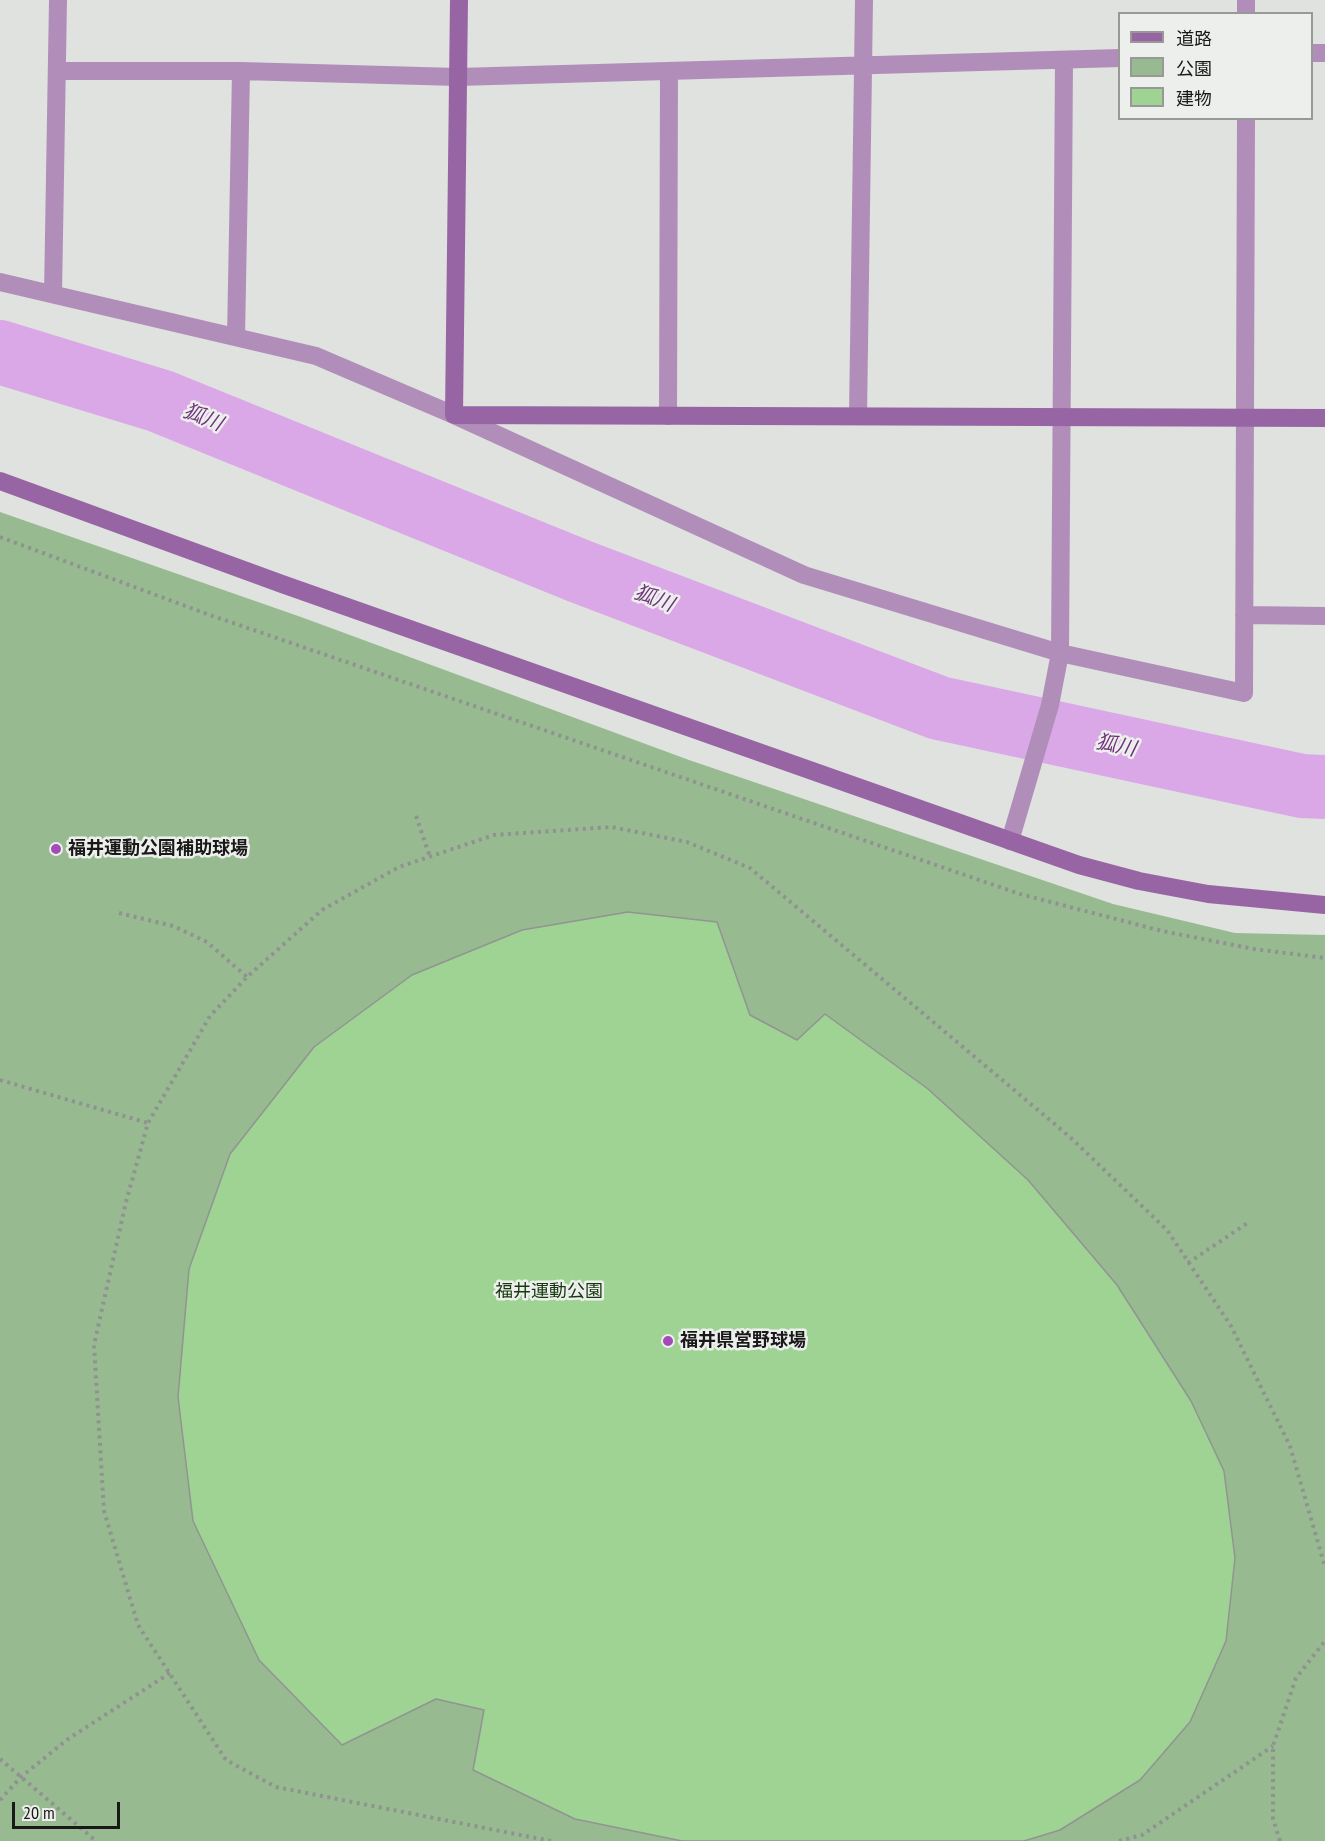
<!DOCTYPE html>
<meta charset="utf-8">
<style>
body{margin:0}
#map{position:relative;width:1325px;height:1841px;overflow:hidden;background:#e0e2df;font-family:"PT Sans Narrow","Noto Sans JP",sans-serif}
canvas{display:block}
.legend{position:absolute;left:1118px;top:12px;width:195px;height:108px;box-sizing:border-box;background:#edefec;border:2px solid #989997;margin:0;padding:8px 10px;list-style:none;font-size:18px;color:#181918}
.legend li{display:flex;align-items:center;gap:12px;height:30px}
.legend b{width:30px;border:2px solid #989997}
.scale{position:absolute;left:12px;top:1802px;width:108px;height:27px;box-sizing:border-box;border:3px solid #181918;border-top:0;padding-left:8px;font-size:18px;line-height:21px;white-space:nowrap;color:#181918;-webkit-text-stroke:4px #edefec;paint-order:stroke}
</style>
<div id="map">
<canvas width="1325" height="1841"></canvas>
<ul class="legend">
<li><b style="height:8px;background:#9865a4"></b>道路</li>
<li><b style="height:16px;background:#97ba91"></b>公園</li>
<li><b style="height:16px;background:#9ed394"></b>建物</li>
</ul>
<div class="scale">20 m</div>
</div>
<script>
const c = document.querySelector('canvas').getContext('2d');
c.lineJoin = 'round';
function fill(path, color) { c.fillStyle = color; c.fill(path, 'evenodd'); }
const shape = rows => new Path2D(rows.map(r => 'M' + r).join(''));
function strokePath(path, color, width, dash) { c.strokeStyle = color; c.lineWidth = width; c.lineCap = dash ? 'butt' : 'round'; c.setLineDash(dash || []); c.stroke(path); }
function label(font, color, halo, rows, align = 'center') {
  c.font = font + ' "PT Sans Narrow","Noto Sans JP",sans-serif'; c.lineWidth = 5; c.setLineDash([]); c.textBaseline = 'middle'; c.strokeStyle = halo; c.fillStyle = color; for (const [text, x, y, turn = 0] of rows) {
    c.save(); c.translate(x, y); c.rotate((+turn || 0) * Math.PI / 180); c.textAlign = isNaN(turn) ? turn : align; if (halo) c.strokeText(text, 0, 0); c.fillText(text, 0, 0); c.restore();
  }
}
fill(shape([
 [0,512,301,617,689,760,1113,904,1235,933,1325,935,1325,1841,0,1841]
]), '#97ba91');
strokePath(shape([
 [0,352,160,401,579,571,939,708,1302,786,1325,787]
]), '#dba8e7', 64);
const building = shape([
 [628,912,717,922,750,1015,797,1040,825,1014,928,1089,1028,1180,1117,1285,1191,1401,1224,1471,1235,1558,1226,1641,1190,1722,1140,1780,1060,1830,1024,1841,682,1841,575,1819,473,1770,484,1710,436,1699,342,1745,259,1660,193,1521,178,1397,189,1269,230,1154,314,1047,412,975,522,930,628,912]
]);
fill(building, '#9ed394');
strokePath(building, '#929492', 1.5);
strokePath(shape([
 [0,537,207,614,1020,894,1162,931,1254,949,1325,958],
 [416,816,430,857],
 [119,913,173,926,207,942,247,977],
 [0,1080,148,1123],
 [1188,1263,1249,1222],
 [0,1759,96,1841],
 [0,1800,21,1777,68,1739,170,1673],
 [551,1841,276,1787,226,1760,138,1625,104,1511,94,1345,126,1202,148,1123,210,1016,247,977,322,910,399,867,494,835,612,827,687,842,750,868,1070,1137,1167,1230,1231,1326,1290,1446,1325,1567],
 [1119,1841,1142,1835,1273,1746],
 [1280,1841,1273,1819,1273,1746,1296,1678,1325,1641]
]), '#909290', 4, [3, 4.5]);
strokePath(shape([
 [1246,14,1246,0],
 [1312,53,1325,53],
 [58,71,241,71,458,77,1120,58],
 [0,282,316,356,454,415,804,575,1060,653,1244,693,1246,118],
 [53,294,58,0],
 [236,337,241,71],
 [668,416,669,72],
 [858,416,864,0],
 [1244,615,1325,616],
 [1010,841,1050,705,1060,653,1064,60]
]), '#b18eb9', 18);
strokePath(shape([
 [459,0,454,415,1325,418],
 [0,481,282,584,1079,865,1139,881,1208,894,1325,905]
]), '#9865a4', 18);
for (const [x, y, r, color] of [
 [56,849,6,"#a44bb7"],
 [668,1341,6,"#a44bb7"]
]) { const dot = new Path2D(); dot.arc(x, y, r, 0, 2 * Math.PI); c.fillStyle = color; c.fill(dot); strokePath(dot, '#edefec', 2); }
label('bold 18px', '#181918', '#edefec', [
 ["福井運動公園補助球場",68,849],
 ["福井県営野球場",680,1341]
], 'left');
label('18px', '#15380e', '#edefec', [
 ["福井運動公園",549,1292]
]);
label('italic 20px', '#6f327c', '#edefec', [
 ["狐川",203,418,22],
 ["狐川",654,599,21],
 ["狐川",1116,746,12]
]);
</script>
